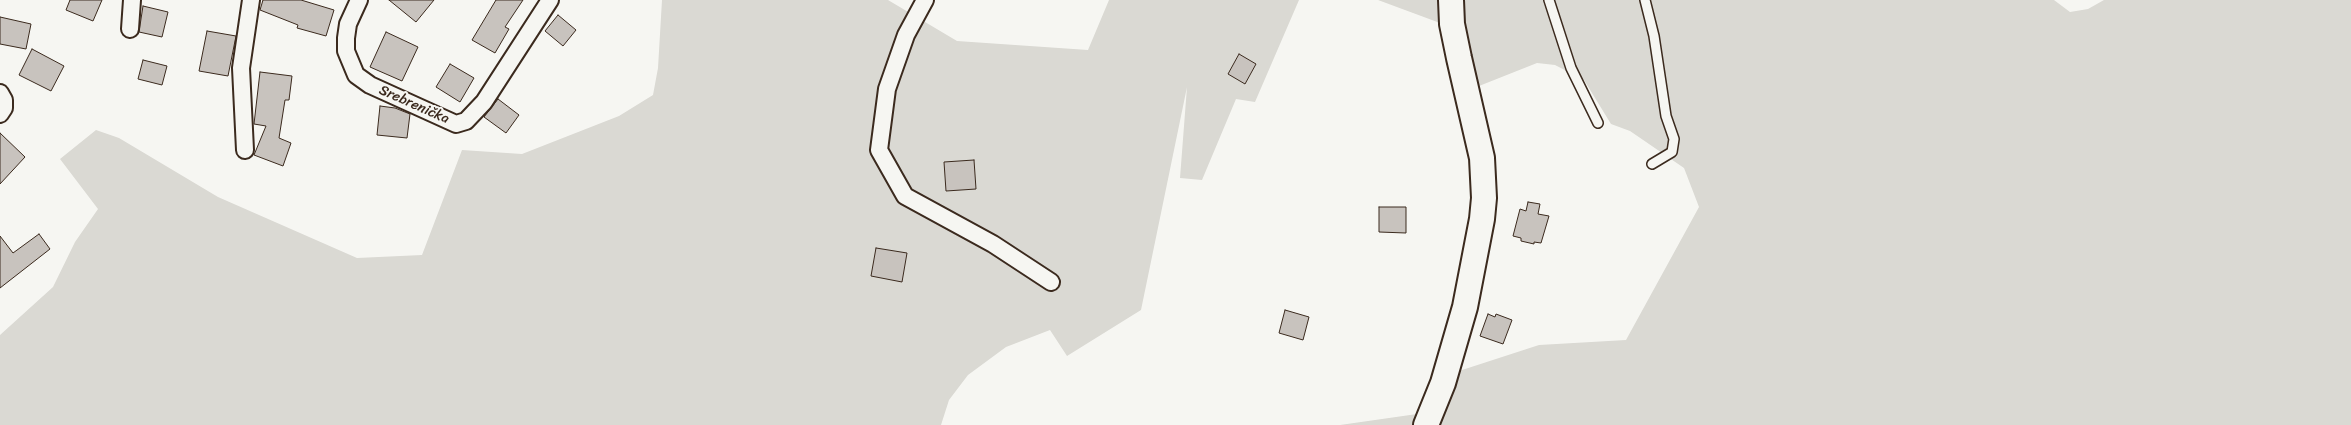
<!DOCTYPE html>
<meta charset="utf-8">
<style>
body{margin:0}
canvas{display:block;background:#f6f6f2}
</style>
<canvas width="2351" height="425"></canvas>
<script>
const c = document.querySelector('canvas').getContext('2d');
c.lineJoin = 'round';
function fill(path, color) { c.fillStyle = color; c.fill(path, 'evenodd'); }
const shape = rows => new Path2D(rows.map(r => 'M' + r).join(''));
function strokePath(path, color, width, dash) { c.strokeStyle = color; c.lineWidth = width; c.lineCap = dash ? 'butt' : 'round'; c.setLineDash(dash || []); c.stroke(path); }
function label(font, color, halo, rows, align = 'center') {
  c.font = font + ' Sriracha,sans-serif'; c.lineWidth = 4; c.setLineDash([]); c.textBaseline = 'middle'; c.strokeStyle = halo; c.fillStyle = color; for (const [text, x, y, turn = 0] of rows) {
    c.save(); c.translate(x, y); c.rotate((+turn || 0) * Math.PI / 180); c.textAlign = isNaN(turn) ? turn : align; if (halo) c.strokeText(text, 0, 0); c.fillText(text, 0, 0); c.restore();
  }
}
fill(shape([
 [662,0,888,0,957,41,1088,50,1109,0,1299,0,1255,102,1236,99,1202,180,1180,178,1187,87,1141,310,1067,356,1050,330,1006,347,968,375,949,400,941,425,0,425,0,335,53,287,75,242,98,209,60,159,96,130,119,138,218,197,357,258,422,255,462,150,522,154,619,116,653,95,658,68],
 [1378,0,1440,0,1440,23],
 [1462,0,2054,0,2070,12,2088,9,2104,0,2351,0,2351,425,1438,425,1459,371,1539,345,1626,340,1699,207,1684,168,1630,131,1611,124,1584,80,1555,65,1537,63,1474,88],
 [1417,414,1412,425,1340,425]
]), '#dad9d3');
const building = shape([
 [70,0,102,0,93,21,66,10,70,0],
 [263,0,301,0,334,10,326,36,297,28,298,25,260,10,263,0],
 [389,0,434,0,416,22,389,0],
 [496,0,523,0,505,27,509,29,495,53,472,40,496,0],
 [143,6,168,12,162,37,139,32,143,6],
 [558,15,576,30,563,46,545,31,558,15],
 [0,17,31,24,26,49,0,44,0,17],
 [207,31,236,36,228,76,199,71,207,31],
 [386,32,418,47,402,81,370,67,386,32],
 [32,49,64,66,51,91,19,75,32,49],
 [1239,54,1256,64,1245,84,1228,74,1239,54],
 [143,60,167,66,162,85,138,79,143,60],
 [450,64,474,78,460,102,436,87,450,64],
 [260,72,292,76,289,100,285,100,279,138,291,143,283,166,254,155,266,126,254,124,260,72],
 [498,99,519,115,506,133,484,117,498,99],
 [380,106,395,108,410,114,407,138,377,135,380,106],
 [0,133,25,157,0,184,0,133],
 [974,160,976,189,946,191,944,162,974,160],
 [1528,202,1540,204,1538,214,1549,216,1541,243,1534,242,1534,244,1521,241,1521,238,1513,236,1520,209,1526,211,1528,202],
 [1379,207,1406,207,1406,233,1379,232,1379,207],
 [39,234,50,249,0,288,0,236,13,253,39,234],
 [876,248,907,253,902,282,871,276,876,248],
 [1285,310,1309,317,1303,340,1279,333,1285,310],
 [1488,314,1495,317,1496,314,1512,320,1503,344,1480,336,1488,314]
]);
fill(building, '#c8c3be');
strokePath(building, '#3b2a1e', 1);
const lane = shape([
 [1549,0,1571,68,1598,123],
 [1645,0,1654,36,1666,116,1674,139,1672,152,1652,164]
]);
const street = shape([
 [359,0,348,24,346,38,346,51,356,75,370,85,456,124,466,121,484,102,550,0],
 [925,0,906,35,887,89,879,150,905,196,993,244,1051,282],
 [130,29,132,0],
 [0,93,4,100,4,108,0,114],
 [245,150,241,68,251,0]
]);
const secondary = shape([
 [1426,425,1443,383,1465,307,1482,219,1484,198,1482,158,1459,58,1452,24,1451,0]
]);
strokePath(lane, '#3b2a1e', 12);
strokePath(street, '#3b2a1e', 20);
strokePath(secondary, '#3b2a1e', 28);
strokePath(lane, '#f6f6f2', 9);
strokePath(street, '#f6f6f2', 16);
strokePath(secondary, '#f6f6f2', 24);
label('14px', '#3b2a1e', '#f6f6f2', [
 ["Srebrenička",414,105,24]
]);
</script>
